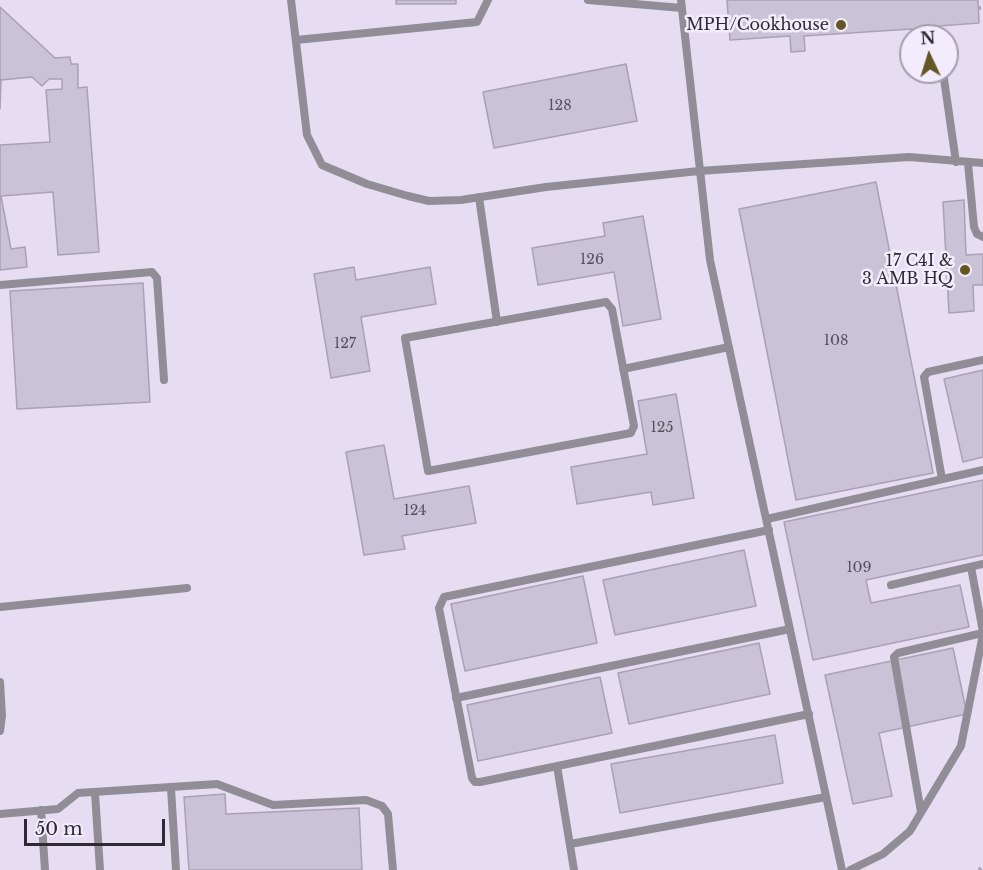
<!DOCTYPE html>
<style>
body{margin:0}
#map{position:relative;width:983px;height:870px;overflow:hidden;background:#e6ddf3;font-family:"Libre Baskerville",serif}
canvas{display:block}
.north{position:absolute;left:899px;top:24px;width:60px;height:60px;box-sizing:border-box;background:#f2ecfd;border:2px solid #a49eac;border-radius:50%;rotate:356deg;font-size:16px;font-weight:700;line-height:24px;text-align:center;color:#2e2a33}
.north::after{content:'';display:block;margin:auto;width:21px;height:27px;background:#655724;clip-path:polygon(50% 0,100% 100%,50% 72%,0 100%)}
.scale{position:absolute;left:24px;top:819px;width:141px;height:27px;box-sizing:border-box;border:3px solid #2e2a33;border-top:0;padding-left:8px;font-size:18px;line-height:21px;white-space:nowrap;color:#2e2a33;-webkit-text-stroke:4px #f2ecfd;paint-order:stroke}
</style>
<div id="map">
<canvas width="983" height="870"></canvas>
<div class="north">N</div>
<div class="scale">50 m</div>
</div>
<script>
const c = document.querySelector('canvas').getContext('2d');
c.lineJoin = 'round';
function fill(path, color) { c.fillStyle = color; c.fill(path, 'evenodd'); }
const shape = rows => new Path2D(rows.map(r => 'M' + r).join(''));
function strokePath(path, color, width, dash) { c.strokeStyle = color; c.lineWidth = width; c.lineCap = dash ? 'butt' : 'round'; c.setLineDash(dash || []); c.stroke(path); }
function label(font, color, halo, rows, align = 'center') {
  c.font = font + ' "Libre Baskerville",serif'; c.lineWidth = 5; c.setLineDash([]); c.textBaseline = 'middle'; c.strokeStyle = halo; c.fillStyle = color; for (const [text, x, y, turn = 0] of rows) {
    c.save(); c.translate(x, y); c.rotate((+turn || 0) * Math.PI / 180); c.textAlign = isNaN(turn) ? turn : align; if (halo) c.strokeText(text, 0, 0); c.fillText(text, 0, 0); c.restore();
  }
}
const building = shape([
 [396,0,456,0,456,4,396,4,396,0],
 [727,0,978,0,979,23,926,27,927,36,912,36,912,29,804,36,805,51,791,52,790,36,730,40,727,0],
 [0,7,55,58,70,57,71,64,78,64,78,88,87,87,99,252,58,255,53,192,1,196,11,249,25,247,27,267,0,270,0,145,50,142,46,90,62,89,62,79,49,79,42,86,32,77,1,80,0,109,0,7],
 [626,64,637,121,494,148,483,92,626,64],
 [876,182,933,473,796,500,739,209,876,182],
 [964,200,966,255,983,254,983,285,973,285,974,311,949,313,943,202,964,200],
 [643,216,661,319,623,326,614,272,538,285,532,248,605,236,603,223,643,216],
 [354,267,356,280,430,267,436,304,361,317,370,371,331,378,314,274,354,267],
 [143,283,150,402,17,409,10,291,143,283],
 [983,370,983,457,963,462,944,379,983,370],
 [676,394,694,498,653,505,651,492,577,504,571,467,647,454,638,401,676,394],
 [384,445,394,499,469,486,476,523,402,536,405,549,364,555,346,452,384,445],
 [983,480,983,555,866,580,871,603,960,585,969,627,813,660,784,522,983,480],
 [744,550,756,606,615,635,603,580,744,550],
 [583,576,597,643,465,671,451,604,583,576],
 [759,643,770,694,629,724,618,673,759,643],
 [953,648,967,714,879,733,892,796,853,804,825,675,953,648],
 [600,677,612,733,478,761,467,705,600,677],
 [775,735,783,783,620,813,611,764,775,735],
 [225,794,226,814,359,808,362,870,189,870,184,797,225,794]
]);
fill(building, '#cac2d7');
strokePath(building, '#a9a1b5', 1.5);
strokePath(shape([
 [978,8,983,8],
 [979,870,983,866]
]), '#aea7b9', 4, [3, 3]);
strokePath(shape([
 [291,0,307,135,322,165,367,184,408,196,429,201,461,200,546,187,699,171,909,157,983,163],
 [588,0,682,8],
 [681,0,710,260,842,870],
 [296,40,477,22,488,0],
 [943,72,956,162],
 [968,163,974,227,977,234,983,237],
 [479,197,497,322],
 [0,285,152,272,157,278,164,380],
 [606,302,612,309,634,426,631,433,428,471,405,338,606,302],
 [623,369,729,347],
 [942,479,924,377,928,372,983,360],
 [767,519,983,470],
 [769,530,444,597,439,608,472,778,475,782,480,782,809,714],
 [971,567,983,632],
 [891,585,983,564],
 [0,607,187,588],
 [0,682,2,716,0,731],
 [456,698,790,629],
 [557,766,574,870],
 [171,788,176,870],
 [95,793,100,870],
 [41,810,45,870],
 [921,812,894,657,898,653,983,633],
 [0,814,58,809,78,793,217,784,273,805,366,800,382,806,388,814,393,870],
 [570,844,826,797],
 [850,870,883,854,910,831,961,746,983,634]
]), '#918d96', 8);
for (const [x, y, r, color] of [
 [841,25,6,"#655724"],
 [965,270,6,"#655724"]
]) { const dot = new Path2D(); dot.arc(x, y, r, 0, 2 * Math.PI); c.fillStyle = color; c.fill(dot); strokePath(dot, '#f2ecfd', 2); }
label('14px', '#55505c', null, [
 ["128",560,106],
 ["126",592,260],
 ["108",836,341],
 ["127",345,344],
 ["125",662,428],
 ["124",415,511],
 ["109",859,568]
]);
label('16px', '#2e2a33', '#f2ecfd', [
 ["MPH/Cookhouse",829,25],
 ["17 C4I &",953,261],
 ["3 AMB HQ",953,279]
], 'right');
</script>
